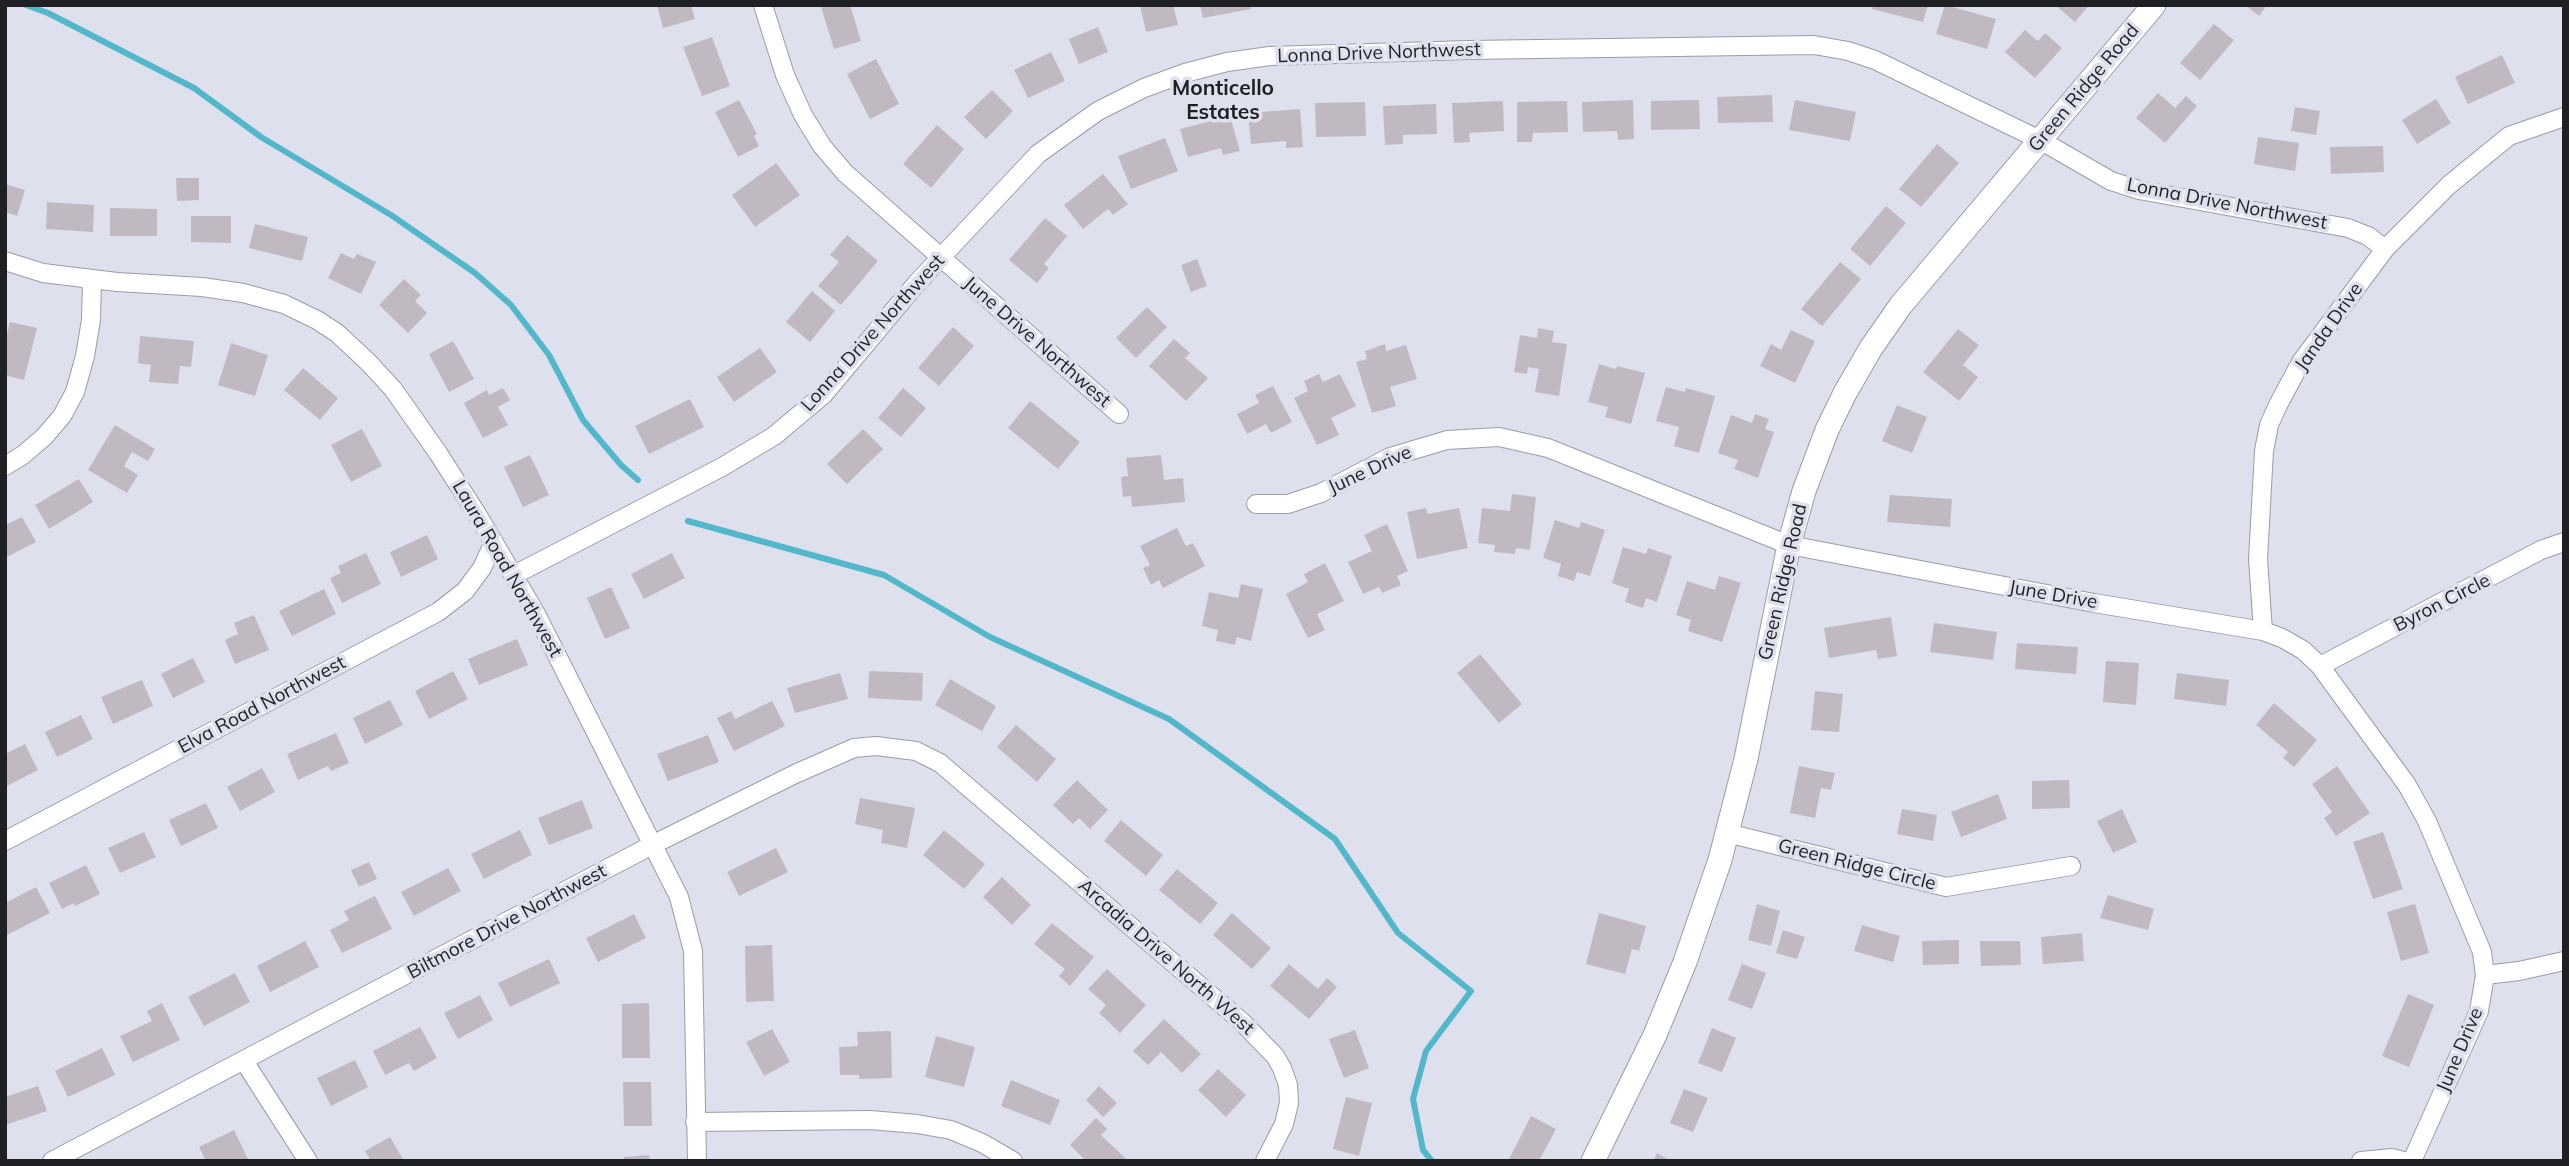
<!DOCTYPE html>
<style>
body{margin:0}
#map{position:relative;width:2569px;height:1166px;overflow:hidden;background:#dee1ed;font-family:Mulish,sans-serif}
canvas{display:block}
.frame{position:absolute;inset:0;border:7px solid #1f2024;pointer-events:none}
</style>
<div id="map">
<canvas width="2569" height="1166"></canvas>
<div class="frame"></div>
</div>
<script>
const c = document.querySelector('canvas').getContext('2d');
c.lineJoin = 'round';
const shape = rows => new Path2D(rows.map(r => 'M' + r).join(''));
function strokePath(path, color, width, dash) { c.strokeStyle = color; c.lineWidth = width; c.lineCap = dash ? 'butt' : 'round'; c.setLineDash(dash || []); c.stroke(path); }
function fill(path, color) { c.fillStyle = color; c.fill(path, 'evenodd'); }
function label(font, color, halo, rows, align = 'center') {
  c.font = font + ' Mulish,sans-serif'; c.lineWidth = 7; c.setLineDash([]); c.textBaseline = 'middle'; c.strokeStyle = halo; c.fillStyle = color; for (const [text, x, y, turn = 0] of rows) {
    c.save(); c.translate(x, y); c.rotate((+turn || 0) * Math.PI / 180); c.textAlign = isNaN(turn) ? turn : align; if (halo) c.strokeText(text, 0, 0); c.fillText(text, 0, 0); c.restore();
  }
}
strokePath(shape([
 [26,5,48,13,194,88,261,137,391,215,475,273,511,305,549,355,583,420,621,465,638,480],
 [688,521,884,575,990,637,1169,719,1335,839,1398,933,1471,991,1426,1051,1413,1099,1423,1150,1432,1161]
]), '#53b7ca', 6);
fill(shape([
 [657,5,691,5,695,19,663,28],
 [827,5,850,5,861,41,834,49,821,7],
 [1140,5,1173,5,1178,25,1146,32],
 [1200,5,1250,5,1251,9,1203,18],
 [1873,5,1928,5,1923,22,1872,9],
 [1945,5,1996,19,1987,49,1936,34],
 [2055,5,2089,5,2075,22],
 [2245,5,2267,5,2259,16],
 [2214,24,2234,40,2200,80,2180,63],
 [1098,27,1108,52,1079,64,1069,39],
 [2025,30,2038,41,2045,33,2062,48,2035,78,2005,52],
 [712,37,730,86,702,96,683,47],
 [1051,52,1065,81,1028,98,1014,70],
 [2502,55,2515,83,2468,104,2455,77],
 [876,59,899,104,870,119,847,74],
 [992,90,1013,111,986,139,964,117],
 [2158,93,2175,108,2186,96,2197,106,2165,143,2136,118],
 [1772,95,1773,122,1718,123,1717,97],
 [2436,99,2451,123,2417,144,2402,120],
 [739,100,757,134,754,136,759,146,738,157,715,112],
 [1633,100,1634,139,1618,140,1617,131,1583,132,1582,102],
 [1699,100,1700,129,1651,130,1651,101],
 [1795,100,1856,112,1850,141,1789,130],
 [1503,101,1504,131,1469,133,1470,142,1454,143,1452,103],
 [1567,101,1568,132,1533,133,1532,142,1517,142,1517,102],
 [1365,102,1366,136,1316,137,1315,103],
 [1436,104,1437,134,1403,135,1403,144,1385,145,1383,106],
 [2295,107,2320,111,2316,135,2291,131],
 [1300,109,1303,147,1286,148,1286,141,1251,144,1248,113],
 [1230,116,1240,151,1223,155,1221,148,1188,157,1180,129],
 [937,125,964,149,931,188,903,164],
 [2258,137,2299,143,2295,171,2254,164],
 [1165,138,1178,171,1131,189,1118,156],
 [1937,144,1959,163,1921,207,1899,189],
 [2383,146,2384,172,2331,174,2330,147],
 [776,163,800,195,755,227,732,195],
 [1103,174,1128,204,1113,215,1108,209,1083,229,1064,205],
 [176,178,199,178,199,200,177,201],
 [5,184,25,190,17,216,5,212],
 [47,202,94,205,93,232,46,229],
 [1886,206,1906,223,1870,266,1850,249],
 [110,208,157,209,157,236,110,236],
 [191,216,231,216,231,243,191,242],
 [1045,218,1067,236,1044,264,1049,268,1037,283,1009,260],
 [255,224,308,237,302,261,249,248],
 [847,235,878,261,841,305,818,286,839,262,830,255],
 [341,253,354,259,357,254,376,262,361,294,328,278],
 [1197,259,1207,286,1191,292,1181,265],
 [1840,262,1861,279,1822,326,1801,309],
 [404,279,421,295,415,301,427,313,408,333,379,305],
 [812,291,835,311,810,342,786,322],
 [1147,307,1167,327,1136,358,1116,338],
 [10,322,37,328,24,380,5,375,5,342],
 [953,327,974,346,939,386,918,368],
 [1538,328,1554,331,1552,342,1567,344,1559,396,1535,392,1539,369,1528,367,1527,374,1514,372,1520,335,1537,338],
 [1958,329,1979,345,1963,365,1978,377,1959,401,1923,372],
 [1791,330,1815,341,1795,383,1760,366,1771,344,1781,350],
 [140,336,194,341,191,367,180,366,178,384,149,382,151,365,138,363],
 [1174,339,1190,353,1185,358,1208,378,1186,401,1149,366],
 [453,341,474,379,449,392,429,354],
 [231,343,268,355,255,396,218,385],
 [1385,344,1386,351,1406,345,1417,379,1390,387,1396,406,1372,413,1356,362,1367,359,1365,351],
 [760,348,777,372,734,402,717,377],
 [1599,364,1616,369,1617,366,1645,373,1631,424,1605,417,1608,407,1588,402],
 [303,368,338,398,320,420,284,390],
 [1319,374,1323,382,1340,374,1356,406,1331,418,1339,435,1317,445,1294,398,1308,391,1304,381],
 [1273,386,1292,422,1271,433,1266,424,1247,434,1237,414,1259,403,1255,395],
 [1666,387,1685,392,1686,388,1715,396,1699,453,1674,446,1679,427,1656,421],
 [503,388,510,400,498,407,508,425,483,438,464,403,487,390,489,395],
 [903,388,926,408,901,437,878,418],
 [690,399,704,427,649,454,635,426],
 [1030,401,1080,442,1058,469,1008,428],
 [1897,405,1927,417,1912,453,1882,441],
 [1755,414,1769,419,1765,429,1774,432,1758,478,1734,469,1738,460,1718,453,1731,415,1752,423],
 [115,425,155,449,148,461,132,452,124,466,138,475,127,493,88,470],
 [362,429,382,466,351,482,331,445],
 [863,429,883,449,847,484,827,464],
 [530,455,549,495,523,507,504,467],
 [1161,455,1164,480,1183,478,1185,502,1132,507,1131,496,1123,497,1121,477,1128,476,1126,458],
 [79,479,93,502,49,529,35,505],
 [1512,494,1536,497,1530,550,1516,548,1515,554,1494,552,1495,545,1478,543,1482,508,1510,511],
 [1890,495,1952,499,1950,527,1887,522],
 [1426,508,1428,514,1459,508,1468,548,1417,559,1407,512],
 [22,517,36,542,5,558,5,525],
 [1555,520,1579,528,1581,522,1605,530,1590,576,1577,572,1574,581,1558,576,1561,564,1543,558],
 [1387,524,1408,571,1397,576,1401,585,1382,593,1379,587,1363,594,1348,562,1372,551,1364,535],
 [1177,528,1186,546,1193,543,1205,566,1163,588,1159,580,1151,585,1143,568,1150,565,1140,546],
 [427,535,438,559,401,577,390,552],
 [1623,547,1646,554,1648,548,1672,556,1657,602,1646,598,1643,608,1625,602,1629,589,1612,583],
 [366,553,381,584,342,603,330,578,341,573,338,566],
 [672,553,685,578,644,599,631,574],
 [1325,563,1344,601,1317,614,1325,630,1308,638,1286,594,1308,582,1304,574],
 [1719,576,1741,583,1722,642,1688,631,1691,620,1676,615,1687,581,1715,590],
 [1241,584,1263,589,1251,641,1237,637,1235,645,1216,641,1218,630,1202,626,1209,592,1238,598],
 [611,587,630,628,605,639,587,598],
 [324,589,336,614,292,636,279,611],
 [254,615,269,650,235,664,225,640,238,634,234,623],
 [1891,617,1897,656,1878,659,1876,650,1829,658,1824,628],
 [1934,623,1997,632,1993,660,1930,652],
 [517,639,528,665,479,685,468,659],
 [2017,643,2078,647,2076,674,2015,669],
 [1480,654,1522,704,1499,723,1457,673],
 [193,658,205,682,173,698,161,674],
 [2106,661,2139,663,2136,705,2103,702],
 [453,671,468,699,429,719,415,691],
 [869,671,923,673,922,701,868,698],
 [840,673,848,699,795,713,787,688],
 [2177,673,2229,680,2226,706,2174,699],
 [950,679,996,706,982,731,935,705],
 [142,680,153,706,113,724,101,697],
 [1815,691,1843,694,1839,732,1811,730],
 [390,700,403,725,365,744,353,718],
 [772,701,785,726,734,751,717,718,731,711,735,719],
 [2274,703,2317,740,2294,767,2283,758,2288,752,2256,725],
 [81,715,93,739,57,757,45,732],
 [1016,725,1056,759,1037,782,997,747],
 [336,733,349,763,331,771,328,766,298,780,287,754],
 [708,735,719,762,668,781,657,754],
 [25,744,38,770,5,787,5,754],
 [1799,766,1835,773,1831,790,1821,788,1815,818,1790,813],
 [2337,766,2370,813,2336,836,2324,818,2332,812,2312,784],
 [262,768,275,792,240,811,227,787],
 [1077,780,1108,810,1090,829,1079,818,1073,824,1053,805],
 [2069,780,2070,808,2032,809,2032,781],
 [1998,794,2007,819,1961,837,1951,812],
 [860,798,915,808,907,848,881,843,883,830,855,824],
 [582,800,593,828,549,845,538,818],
 [206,803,218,828,181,846,169,820],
 [1902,809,1937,815,1933,841,1897,834],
 [2122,809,2137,842,2113,853,2097,821],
 [1121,820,1163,855,1146,876,1104,841],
 [520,830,532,855,484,879,471,854],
 [944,830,985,864,964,889,923,855],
 [144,832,156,857,120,873,108,848],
 [2383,832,2403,889,2373,899,2353,842],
 [776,848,788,872,739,896,727,872],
 [369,862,377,879,359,887,351,870],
 [86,865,100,894,75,906,74,903,62,909,49,883],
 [448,868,461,891,414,916,401,892],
 [1177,869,1218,903,1200,924,1159,890],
 [1002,877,1031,905,1012,925,983,897],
 [36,887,50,913,5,936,5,903],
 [2108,895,2154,909,2148,930,2100,918],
 [375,896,392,929,342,953,330,930,349,920,344,911],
 [1757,904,1780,911,1771,946,1748,940],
 [2415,904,2429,953,2401,961,2387,912],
 [1232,913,1271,948,1252,969,1213,935],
 [1599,913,1646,926,1639,951,1632,949,1625,974,1586,964],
 [634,914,646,938,598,962,586,938],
 [1052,923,1094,957,1070,986,1059,976,1065,969,1034,944],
 [1862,925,1900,936,1893,962,1854,951],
 [1783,930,1805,937,1797,959,1776,953],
 [2082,933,2084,961,2043,964,2041,937],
 [1959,940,1959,964,1923,965,1922,941],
 [305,941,319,967,270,992,257,966],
 [1980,941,2020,941,2021,965,1981,966],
 [772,945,774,1001,746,1002,745,946],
 [549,959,560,983,510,1007,498,983],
 [1289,964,1318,989,1327,978,1337,987,1309,1019,1270,986],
 [1742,964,1766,973,1752,1009,1728,1000],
 [1107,969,1146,1005,1120,1033,1099,1013,1106,1005,1088,989],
 [235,973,250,1002,204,1026,188,997],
 [2408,994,2434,1005,2409,1067,2382,1056],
 [480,995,493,1020,458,1039,444,1013],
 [162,1003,180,1040,133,1062,120,1036,152,1021,147,1011],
 [649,1003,650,1058,622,1058,622,1004],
 [1164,1019,1201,1054,1182,1073,1161,1052,1148,1065,1133,1051],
 [420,1027,437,1058,414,1071,409,1063,385,1075,373,1051],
 [1712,1028,1736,1038,1722,1072,1698,1063],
 [772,1029,790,1062,764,1076,746,1042],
 [1355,1030,1369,1068,1344,1078,1329,1039],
 [891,1031,892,1078,860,1079,859,1075,840,1075,839,1047,858,1046,857,1032],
 [936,1036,975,1047,964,1087,925,1077],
 [102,1048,115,1075,68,1097,55,1071],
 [355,1060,368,1087,331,1106,317,1078],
 [1218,1069,1246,1095,1226,1117,1198,1090],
 [1011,1080,1060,1100,1050,1125,1001,1106],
 [623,1082,651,1082,652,1126,624,1126],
 [38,1086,47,1111,5,1125,5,1097],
 [1099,1086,1117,1103,1103,1117,1086,1100],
 [1684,1089,1708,1098,1693,1132,1670,1123],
 [1346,1097,1372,1103,1359,1156,1333,1149],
 [1531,1116,1556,1129,1539,1161,1508,1161],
 [1096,1118,1107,1129,1101,1135,1128,1161,1086,1161,1070,1145],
 [234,1130,249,1161,206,1161,199,1147],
 [390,1137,404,1161,371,1161,365,1151],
 [1657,1153,1671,1161,1653,1161],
 [649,1155,650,1161,624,1161,624,1157]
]), '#c1b9c2');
const minor = shape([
 [763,5,785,75,803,115,822,146,845,173,1119,414],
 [5,261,43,273,117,282,202,287,243,293,284,304,317,320,337,333,369,363,393,389,438,453,477,514,535,612,679,897,693,951,697,1161],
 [5,466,23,455,44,437,62,416,75,392,85,356,91,320,92,279],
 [1256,504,1288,504,1321,493,1390,457,1447,440,1499,437,1548,448,1789,545,2094,603,2263,631,2282,638,2303,650,2320,666,2407,785,2427,821,2482,952,2485,975,2479,1011,2412,1161],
 [514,575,722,467,774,436,824,394,916,284,1038,154,1098,111,1144,88,1185,73,1227,62,1270,56,1469,50,1814,45,1848,51,1875,60,2040,140,2111,181,2139,190,2348,228,2368,236,2385,249],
 [2263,631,2258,559,2264,451,2269,425,2278,405,2301,362,2385,249,2449,185,2509,136,2564,117],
 [2320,666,2541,550,2564,542],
 [1727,833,1946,887,2071,866],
 [5,841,438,612,465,591,482,568,494,542],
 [2485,975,2519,971,2564,961],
 [244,1061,308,1161],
 [695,1122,870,1120,917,1124,951,1130,982,1143,1013,1161],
 [52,1161,654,844,795,774,854,748,876,746,916,751,940,763,1241,1021,1275,1056,1282,1068,1288,1085,1289,1103,1284,1124,1265,1161],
 [2361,1161,2392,1158,2403,1161]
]);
const tertiary = shape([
 [1593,1161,1655,1035,1685,962,1720,860,1746,759,1789,545,1804,491,1827,430,1845,393,1871,348,1901,305,2154,5]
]);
strokePath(minor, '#9a9ca8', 20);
strokePath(tertiary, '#9a9ca8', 25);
strokePath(minor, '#fff', 18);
strokePath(tertiary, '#fff', 23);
label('19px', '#1f2024', '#dee1ed', [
 ["Lonna Drive Northwest",1379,53,-2],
 ["Green Ridge Road",2084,88,-50],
 ["Lonna Drive Northwest",2227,204,11],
 ["Janda Drive",2329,327,-55],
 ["Lonna Drive Northwest",873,333,-48],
 ["June Drive Northwest",1037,342,41],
 ["June Drive",1370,470,-25],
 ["Laura Road Northwest",507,569,60],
 ["Green Ridge Road",1783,582,-77],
 ["June Drive",2053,595,10],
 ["Byron Circle",2442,603,-27],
 ["Elva Road Northwest",262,705,-28],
 ["Green Ridge Circle",1857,865,14],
 ["Biltmore Drive Northwest",507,922,-28],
 ["Arcadia Drive North West",1166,957,41],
 ["June Drive",2460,1050,-67]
]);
label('bold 21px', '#1f2024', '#dee1ed', [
 ["Monticello",1223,89],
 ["Estates",1223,113]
]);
</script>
